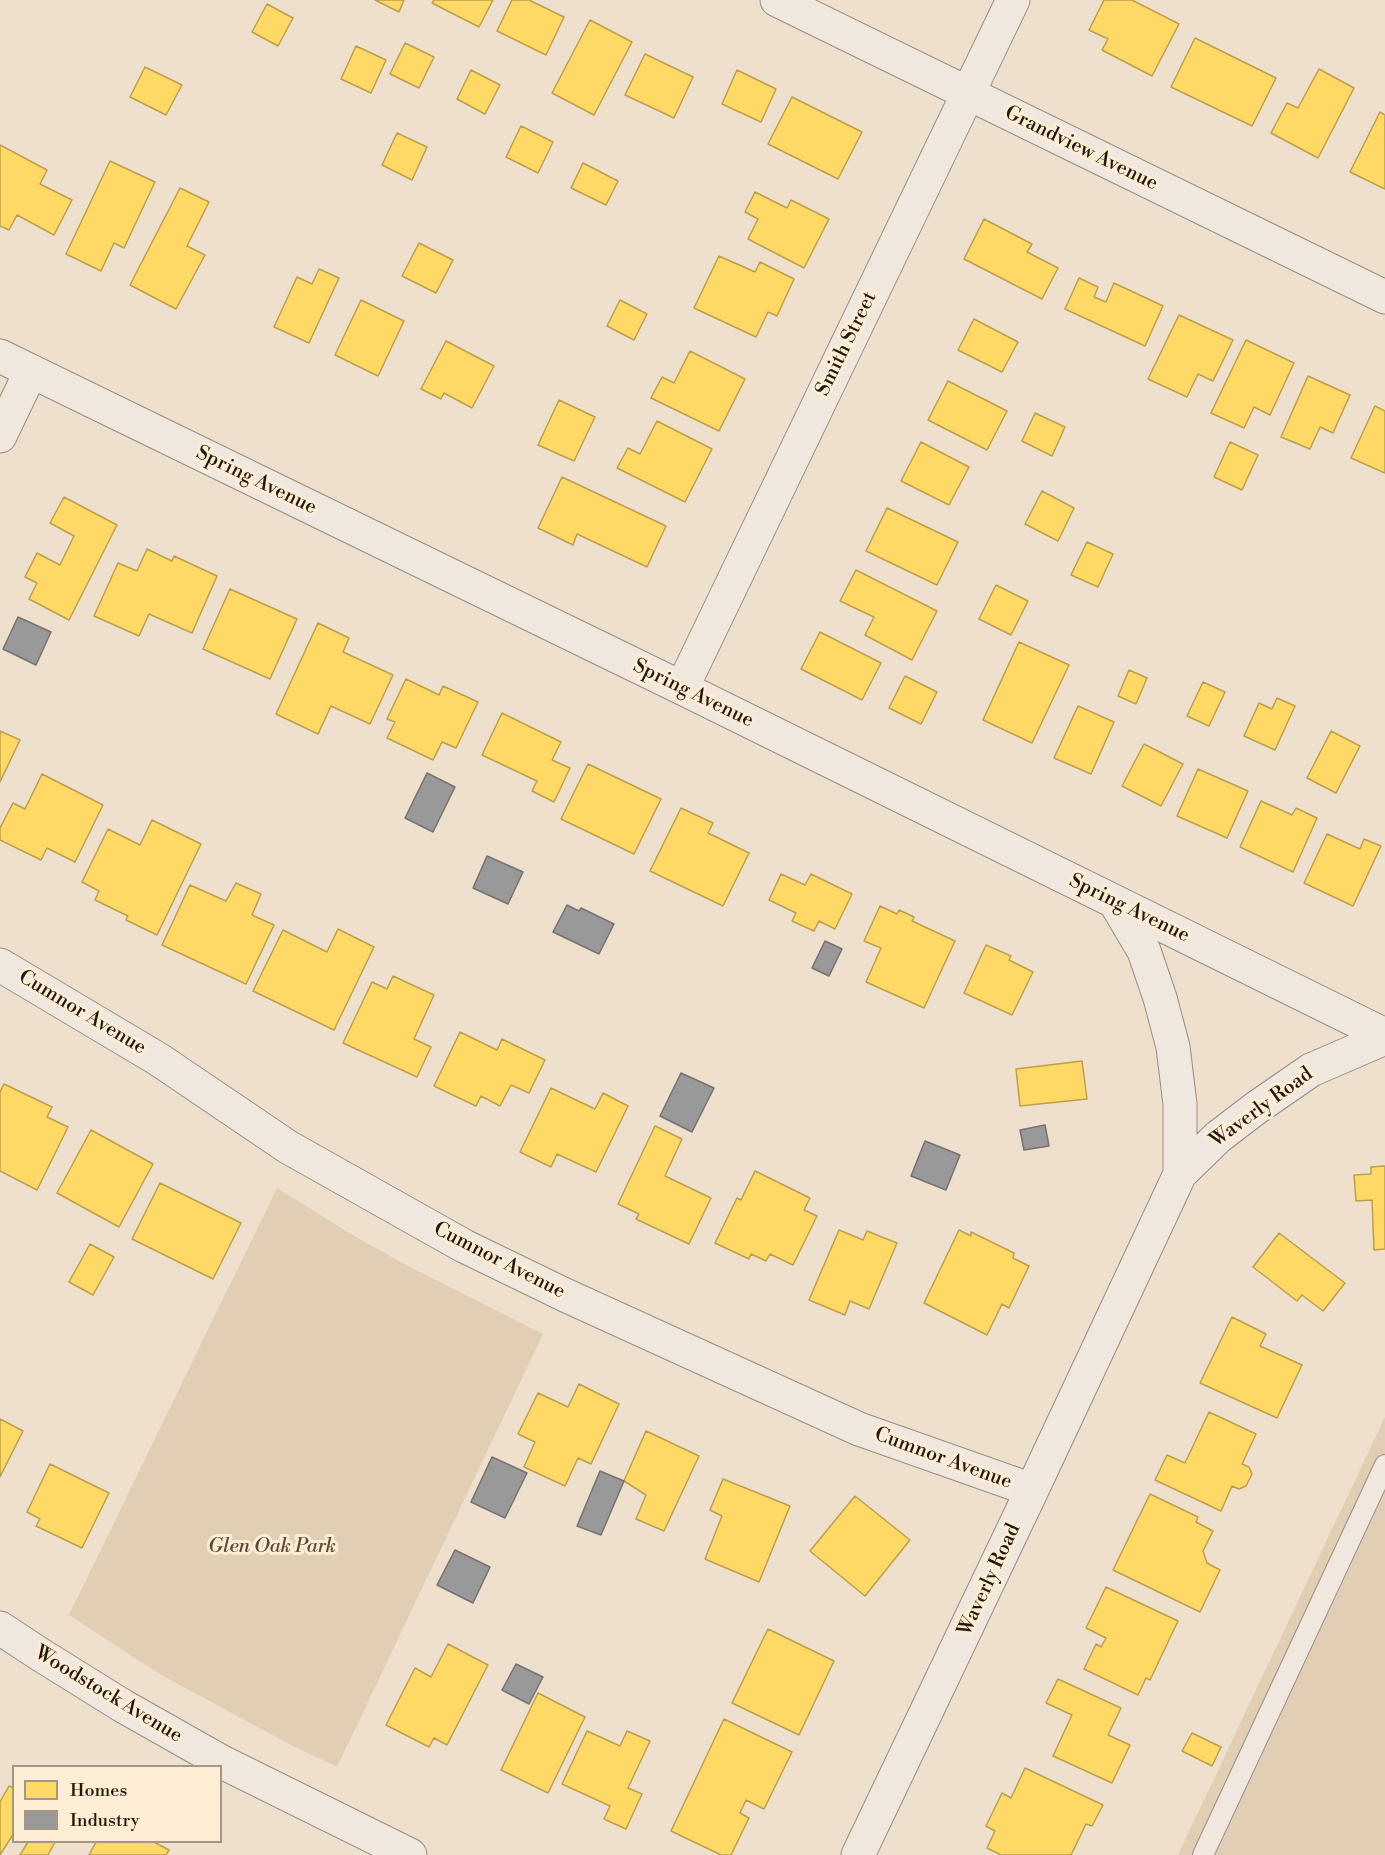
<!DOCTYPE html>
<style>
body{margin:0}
#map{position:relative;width:1385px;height:1855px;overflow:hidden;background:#eee0cd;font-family:"Libre Bodoni",serif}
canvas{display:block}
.legend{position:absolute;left:12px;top:1765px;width:210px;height:78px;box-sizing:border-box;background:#fdedd5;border:2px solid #a69785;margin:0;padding:8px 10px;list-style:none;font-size:18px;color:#24170c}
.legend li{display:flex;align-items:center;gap:12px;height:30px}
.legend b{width:30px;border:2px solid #a69785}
</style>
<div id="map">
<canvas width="1385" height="1855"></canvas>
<ul class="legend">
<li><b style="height:16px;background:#ffd966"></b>Homes</li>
<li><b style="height:16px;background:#999"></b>Industry</li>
</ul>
</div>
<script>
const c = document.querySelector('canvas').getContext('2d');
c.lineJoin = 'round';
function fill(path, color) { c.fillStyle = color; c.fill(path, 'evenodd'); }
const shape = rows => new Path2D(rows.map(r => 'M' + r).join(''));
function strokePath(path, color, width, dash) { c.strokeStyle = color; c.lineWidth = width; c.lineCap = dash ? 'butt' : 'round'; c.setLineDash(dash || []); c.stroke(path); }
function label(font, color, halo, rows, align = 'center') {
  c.font = font + ' "Libre Bodoni",serif'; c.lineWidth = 6; c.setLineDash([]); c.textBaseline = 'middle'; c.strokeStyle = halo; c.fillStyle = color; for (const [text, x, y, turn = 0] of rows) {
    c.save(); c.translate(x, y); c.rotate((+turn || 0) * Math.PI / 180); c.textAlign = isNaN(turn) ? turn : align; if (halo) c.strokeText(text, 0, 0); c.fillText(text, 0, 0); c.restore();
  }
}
fill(shape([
 [277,1188,351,1234,406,1265,543,1334,337,1767,287,1743,158,1673,69,1615],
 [1385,1417,1385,1855,1178,1855]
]), '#e1ceb5');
const homes = shape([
 [375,0,404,0,399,12,375,0],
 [434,0,493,0,479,27,432,3,434,0],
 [512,0,529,0,564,17,546,55,497,31,512,0],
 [1104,0,1132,0,1179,24,1152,76,1102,50,1108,39,1089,30,1104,0],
 [267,4,293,18,278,46,252,32,267,4],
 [590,20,632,42,594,115,552,93,590,20],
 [1195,38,1276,78,1252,126,1171,87,1195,38],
 [405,43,434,57,419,88,390,74,405,43],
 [356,46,386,60,371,93,341,79,356,46],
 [645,54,693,77,674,118,625,95,645,54],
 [145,67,182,85,166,115,130,97,145,67],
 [1319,69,1354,88,1318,158,1271,133,1287,103,1298,108,1319,69],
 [471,70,500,85,485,114,457,99,471,70],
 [737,70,776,89,761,122,722,104,737,70],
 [792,97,862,132,838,179,768,144,792,97],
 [1380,112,1385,115,1385,189,1350,172,1380,112],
 [521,126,553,142,538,173,506,157,521,126],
 [397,133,427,147,412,180,382,165,397,133],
 [0,145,47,170,40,184,72,200,54,235,17,215,9,230,0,226,0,145],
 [110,161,155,182,124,248,114,243,101,271,66,254,110,161],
 [583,163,618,181,606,205,571,188,583,163],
 [180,188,209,202,187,246,205,255,176,309,130,285,180,188],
 [755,192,787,208,791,200,829,219,804,268,748,239,758,219,745,212,755,192],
 [984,219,1032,244,1027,252,1058,268,1042,299,964,259,984,219],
 [419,243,453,260,436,293,402,276,419,243],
 [719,256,755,272,760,262,794,279,777,316,768,312,756,337,694,308,719,256],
 [319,269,339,278,309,343,274,327,297,277,312,284,319,269],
 [1079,278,1098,287,1094,297,1106,302,1114,283,1163,306,1145,346,1065,309,1079,278],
 [361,300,404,321,378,376,335,355,361,300],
 [620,300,647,314,634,340,607,326,620,300],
 [1179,315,1233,340,1213,381,1198,374,1187,397,1148,379,1179,315],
 [974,319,1018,342,1002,372,958,350,974,319],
 [1246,340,1294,363,1270,415,1254,407,1244,428,1211,413,1246,340],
 [446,341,494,366,472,408,444,393,441,399,421,389,446,341],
 [690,351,745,379,719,431,651,398,662,377,674,383,690,351],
 [1308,376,1350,395,1333,433,1320,427,1310,449,1281,437,1308,376],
 [948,381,1007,411,987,450,928,420,948,381],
 [559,400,595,417,574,461,538,445,559,400],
 [1375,406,1385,411,1385,473,1351,458,1375,406],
 [1035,413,1065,427,1052,456,1022,441,1035,413],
 [657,421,712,449,685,502,617,468,628,448,640,454,657,421],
 [921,442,969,467,949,505,901,481,921,442],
 [1230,442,1258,455,1242,490,1214,477,1230,442],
 [562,477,666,526,647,567,577,534,573,545,538,528,562,477],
 [1042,491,1074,508,1058,541,1025,524,1042,491],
 [64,497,117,525,69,620,29,599,37,583,25,577,37,553,60,565,74,536,50,523,64,497],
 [887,508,958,542,937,585,866,551,887,508],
 [1087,542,1113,554,1098,587,1071,575,1087,542],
 [147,549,172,561,174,556,217,576,192,633,149,614,139,636,94,616,118,563,137,571,147,549],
 [856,570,937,611,912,660,865,635,874,617,840,601,856,570],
 [996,585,1028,601,1011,635,979,619,996,585],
 [230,589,297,619,270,679,203,649,230,589],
 [318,623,349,638,343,652,393,675,370,724,331,706,318,734,276,714,318,623],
 [820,632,881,663,862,700,801,669,820,632],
 [1019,642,1069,665,1032,743,983,720,1019,642],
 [1129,670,1147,678,1136,704,1118,696,1129,670],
 [905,676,937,692,921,724,889,708,905,676],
 [406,679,439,695,443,686,478,702,456,748,442,742,433,760,387,738,395,722,387,719,406,679],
 [1203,682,1225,692,1209,726,1187,716,1203,682],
 [1277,698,1295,706,1275,750,1244,736,1259,703,1272,709,1277,698],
 [1078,706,1114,722,1091,774,1054,758,1078,706],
 [502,713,561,742,552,760,570,768,554,802,532,791,537,781,482,755,502,713],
 [0,731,20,740,0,782,0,731],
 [1331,731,1360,746,1336,793,1307,778,1331,731],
 [1144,744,1183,764,1161,806,1122,786,1144,744],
 [588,764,661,799,634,854,561,819,588,764],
 [1198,769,1248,791,1227,838,1177,816,1198,769],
 [42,774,103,805,75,862,47,848,41,860,0,840,0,828,13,803,25,809,42,774],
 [1261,801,1292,815,1296,808,1317,818,1293,872,1240,847,1261,801],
 [681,808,713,823,708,833,749,853,723,906,650,871,681,808],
 [152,820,201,844,157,935,126,920,128,916,95,900,99,891,82,882,108,829,140,845,152,820],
 [1327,834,1360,849,1364,839,1381,846,1353,906,1304,883,1327,834],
 [781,874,805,885,811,874,852,894,835,929,819,921,814,931,792,921,796,913,769,900,781,874],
 [236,883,261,894,252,915,274,925,246,984,162,945,190,885,226,901,236,883],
 [880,906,897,914,899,910,914,917,912,921,955,941,924,1008,866,982,881,948,864,941,880,906],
 [338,929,374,947,334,1030,253,991,283,930,327,952,338,929],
 [986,945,1011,956,1009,960,1033,972,1012,1015,964,993,986,945],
 [393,976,434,995,414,1039,431,1047,417,1077,343,1043,372,982,387,989,393,976],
 [460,1032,497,1050,502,1039,545,1060,529,1093,511,1085,500,1106,481,1096,476,1106,434,1086,460,1032],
 [1082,1061,1087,1099,1020,1106,1016,1069,1082,1061],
 [4,1084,52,1107,47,1117,68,1127,37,1190,0,1171,0,1092,4,1084],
 [551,1088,595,1109,603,1093,628,1106,596,1172,557,1154,551,1167,520,1152,551,1088],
 [655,1126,682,1139,665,1176,711,1198,689,1244,636,1219,639,1214,618,1204,655,1126],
 [91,1130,153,1164,119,1227,57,1193,91,1130],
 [1385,1166,1385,1249,1374,1250,1372,1200,1356,1201,1354,1175,1371,1174,1371,1167,1385,1166],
 [755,1171,810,1198,804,1210,817,1216,793,1265,770,1254,766,1261,751,1254,749,1259,715,1243,737,1198,741,1200,755,1171],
 [160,1183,241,1223,213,1279,132,1239,160,1183],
 [839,1230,863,1240,867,1231,897,1243,869,1309,850,1301,845,1315,809,1300,839,1230],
 [959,1230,971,1236,971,1232,1014,1253,1013,1258,1029,1266,1009,1308,1002,1304,987,1335,924,1303,959,1230],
 [1279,1233,1345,1283,1323,1311,1302,1295,1297,1301,1253,1267,1279,1233],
 [90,1244,114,1257,93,1295,69,1282,90,1244],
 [1232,1317,1266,1334,1260,1346,1302,1365,1277,1418,1200,1383,1232,1317],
 [579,1384,619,1404,591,1464,578,1458,565,1486,524,1467,535,1442,518,1434,538,1393,568,1407,579,1384],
 [1209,1412,1256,1434,1242,1464,1249,1467,1252,1474,1246,1486,1239,1489,1232,1486,1221,1511,1155,1480,1167,1455,1185,1463,1209,1412],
 [0,1419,23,1431,0,1477,0,1419],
 [646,1431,699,1456,664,1531,636,1519,646,1495,624,1481,646,1431],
 [50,1464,109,1493,82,1548,36,1526,40,1519,27,1512,50,1464],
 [723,1479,790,1506,759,1582,705,1559,722,1516,710,1510,723,1479],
 [1150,1494,1198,1517,1196,1522,1213,1531,1203,1551,1207,1563,1220,1570,1200,1612,1113,1570,1150,1494],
 [855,1496,910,1540,865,1596,810,1551,855,1496],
 [1106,1587,1178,1621,1150,1680,1146,1678,1138,1695,1084,1669,1096,1644,1101,1647,1106,1638,1086,1628,1106,1587],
 [768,1629,834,1661,799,1735,732,1703,768,1629],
 [448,1644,488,1665,447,1745,434,1738,429,1747,386,1725,415,1668,431,1677,448,1644],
 [1058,1679,1121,1708,1108,1735,1130,1745,1112,1783,1053,1756,1072,1715,1046,1703,1058,1679],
 [538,1693,585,1717,548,1793,501,1770,538,1693],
 [724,1719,792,1752,764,1809,746,1800,740,1813,749,1818,731,1855,721,1855,671,1831,724,1719],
 [587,1731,620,1746,627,1731,650,1741,628,1788,642,1794,626,1829,604,1819,610,1806,562,1784,587,1731],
 [1192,1733,1221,1747,1212,1766,1182,1751,1192,1733],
 [1025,1768,1103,1805,1092,1826,1086,1824,1071,1855,1001,1855,987,1848,995,1831,986,1826,1002,1793,1011,1798,1025,1768],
 [9,1786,14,1788,14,1833,0,1855,0,1802,9,1786],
 [28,1842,55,1842,48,1855,20,1855,28,1842],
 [96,1842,154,1842,169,1850,166,1855,89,1855,96,1842]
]);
fill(homes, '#ffd966');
strokePath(homes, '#bd9f4b', 1.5);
const industry = shape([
 [18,617,51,632,36,665,3,649,18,617],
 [427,773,455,787,433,832,405,818,427,773],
 [487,856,523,872,508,904,473,888,487,856],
 [567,905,579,911,581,908,614,924,599,954,553,932,567,905],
 [825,941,842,949,829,976,812,968,825,941],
 [681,1073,714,1088,692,1132,660,1116,681,1073],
 [1045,1125,1049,1146,1024,1150,1020,1130,1045,1125],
 [925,1141,960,1155,946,1190,911,1176,925,1141],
 [492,1457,527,1473,505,1518,471,1502,492,1457],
 [600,1471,624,1481,601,1535,577,1526,600,1471],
 [455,1550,490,1567,473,1603,437,1585,455,1550],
 [516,1664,543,1677,529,1704,502,1690,516,1664]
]);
fill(industry, '#999');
strokePath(industry, '#76726f', 1.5);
const service = shape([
 [1203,1855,1385,1465]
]);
const minor = shape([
 [777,0,1385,297],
 [0,356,682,688,1385,1035],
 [0,436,31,371],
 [682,688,1013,0],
 [0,965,158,1059,288,1147,464,1246,565,1295,859,1429,1032,1490],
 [1180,1174,1218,1137,1256,1108,1311,1070,1385,1038],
 [0,1628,41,1655,123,1706,222,1762,410,1855],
 [858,1855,1032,1490,1180,1174,1180,1104,1173,1047,1160,998,1144,951,1115,902]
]);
strokePath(service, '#978e82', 22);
strokePath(minor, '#978e82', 35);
strokePath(service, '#f0e8df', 20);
strokePath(minor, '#f0e8df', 33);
label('20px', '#24170c', '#fdedd5', [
 ["Grandview Avenue",1081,149,26],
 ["Smith Street",847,344,-64],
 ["Spring Avenue",256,481,26],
 ["Spring Avenue",693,694,26],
 ["Spring Avenue",1129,909,26],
 ["Cumnor Avenue",82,1013,31],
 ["Waverly Road",1262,1108,-36],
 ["Cumnor Avenue",499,1261,27],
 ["Cumnor Avenue",943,1459,20],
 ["Waverly Road",990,1580,-65],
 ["Woodstock Avenue",108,1695,31]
]);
label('italic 20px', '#5a4a39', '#fdedd5', [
 ["Glen Oak Park",272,1547]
]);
</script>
